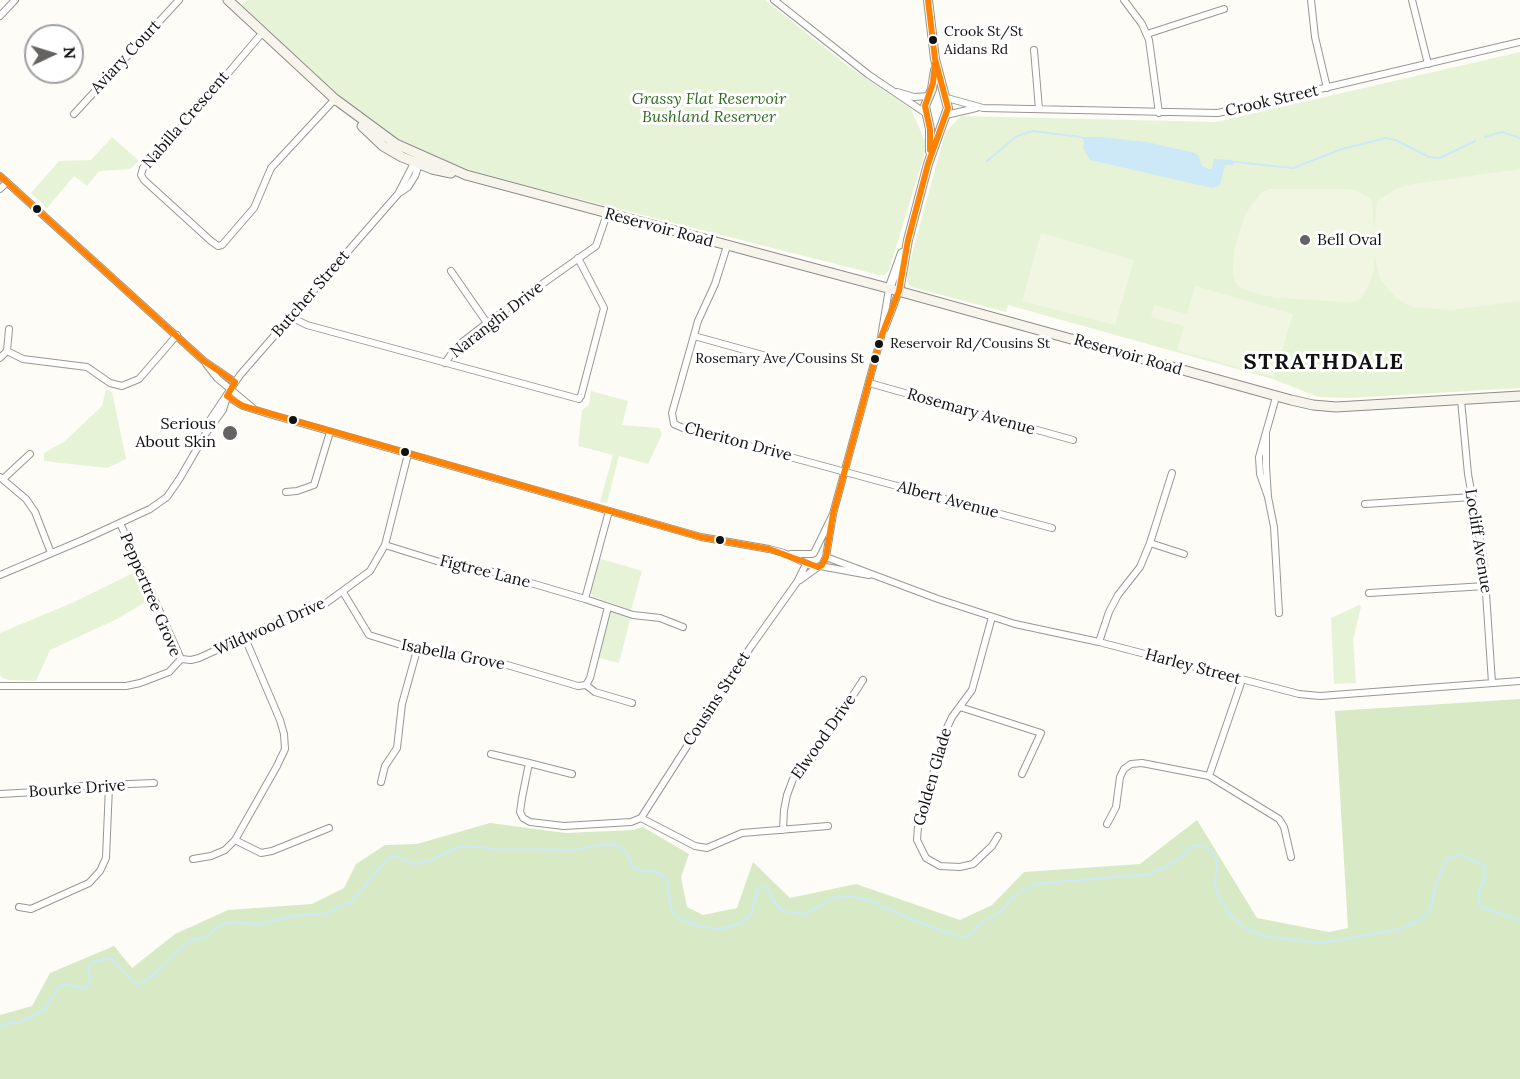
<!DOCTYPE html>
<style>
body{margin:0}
#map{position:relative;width:1520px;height:1079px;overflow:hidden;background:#fdfcf7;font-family:Lora,serif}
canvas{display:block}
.north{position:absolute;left:24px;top:24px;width:60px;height:60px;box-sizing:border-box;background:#fff;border:2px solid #a0a0a0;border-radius:50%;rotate:86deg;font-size:16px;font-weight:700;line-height:24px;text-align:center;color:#111}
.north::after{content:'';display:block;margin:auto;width:21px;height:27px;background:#646362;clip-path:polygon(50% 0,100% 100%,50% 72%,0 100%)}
</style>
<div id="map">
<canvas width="1520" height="1079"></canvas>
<div class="north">N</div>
</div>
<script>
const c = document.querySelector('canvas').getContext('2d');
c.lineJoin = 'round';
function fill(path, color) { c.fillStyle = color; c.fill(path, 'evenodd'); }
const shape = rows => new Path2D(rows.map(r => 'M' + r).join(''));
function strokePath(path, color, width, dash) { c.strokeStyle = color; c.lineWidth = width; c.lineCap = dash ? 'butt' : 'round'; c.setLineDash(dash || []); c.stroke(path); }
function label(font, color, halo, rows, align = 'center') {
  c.font = font + ' Lora,serif'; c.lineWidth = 6; c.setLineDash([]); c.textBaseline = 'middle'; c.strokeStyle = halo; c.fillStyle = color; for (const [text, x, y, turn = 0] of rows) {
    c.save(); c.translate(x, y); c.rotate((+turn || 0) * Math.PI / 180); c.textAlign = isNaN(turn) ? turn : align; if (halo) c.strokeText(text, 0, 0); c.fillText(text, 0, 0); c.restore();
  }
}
fill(shape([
 [247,0,765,0,848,66,911,109,927,146,889,270,885,275,879,275,485,175,442,162,402,145,356,111,241,5],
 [1520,52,1520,388,1351,398,1318,397,1273,379,1008,305,1006,312,911,287,907,282,907,272,945,133,961,116,1216,122],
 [112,137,139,161,130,169,99,171,87,186,74,176,47,208,31,193,59,161,91,160],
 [106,389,112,392,126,459,107,468,44,461,44,453,65,441,102,406],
 [591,391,628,401,622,425,659,428,662,434,648,464,619,456,607,503,600,502,613,455,578,446,582,410,589,405],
 [598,558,642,571,631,610,594,597,591,593,589,589],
 [133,573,146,602,117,619,50,650,36,681,9,680,2,678,0,675,0,633,74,602],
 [1359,605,1361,607,1353,640,1356,683,1334,684,1331,618],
 [609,609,631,616,619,663,595,657]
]), '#e7f3d7');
fill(shape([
 [1520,699,1520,1079,0,1079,0,1015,32,1006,50,973,114,946,132,968,175,934,228,910,312,904,344,888,356,864,385,845,417,844,490,823,566,833,633,830,643,827,689,854,681,877,687,907,703,915,737,908,753,862,790,898,856,884,960,920,992,905,1024,872,1140,864,1197,820,1257,918,1329,932,1348,928,1335,711]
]), '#d8eac5');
fill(shape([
 [1520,169,1520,301,1450,310,1413,307,1404,303,1394,296,1380,279,1374,253,1374,270,1370,283,1361,298,1356,301,1347,302,1278,298,1256,294,1240,287,1235,282,1233,272,1234,251,1240,230,1246,213,1253,203,1261,193,1269,189,1350,189,1359,192,1372,200,1374,230,1377,201,1397,188,1414,184],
 [1041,233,1134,260,1115,325,1022,301],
 [1195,286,1293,314,1274,377,1177,350,1184,326,1151,317,1154,305,1187,314]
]), '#f0f6e1');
fill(shape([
 [1080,137,1099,137,1147,142,1195,153,1199,156,1201,165,1208,169,1212,169,1214,159,1232,160,1235,162,1233,165,1225,165,1220,185,1214,188,1208,187,1090,160,1083,148,1084,140]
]), '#cde8f7');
strokePath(shape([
 [1485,137,1502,132,1520,138],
 [987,161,1017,136,1033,131,1080,137],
 [1235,162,1293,168,1342,149,1386,138,1396,140,1429,157,1440,158,1475,141],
 [0,1027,8,1023,19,1023,44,1010,59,987,67,984,82,988,88,987,90,978,88,969,92,962,111,958,132,980,139,985,151,977,190,940,206,937,217,927,229,922,260,924,293,916,328,913,352,901,387,859,395,856,415,864,435,859,455,848,469,846,494,849,571,850,607,844,618,846,627,853,632,867,643,871,654,871,661,874,667,881,671,909,678,918,701,927,712,928,721,929,741,923,751,915,757,891,761,886,770,890,772,899,782,911,802,914,809,912,835,897,848,896,865,899,926,925,961,937,970,935,981,923,999,913,1013,897,1035,884,1151,874,1178,860,1192,846,1198,845,1211,850,1217,861,1215,886,1220,900,1230,915,1245,928,1264,936,1321,943,1401,929,1421,919,1431,909,1435,888,1446,860,1458,854,1484,865,1485,879,1479,891,1480,907,1520,921]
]), '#cde8f7', 2);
const minor = shape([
 [774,0,869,75,927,114],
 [1124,0,1142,24,1149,40,1159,113],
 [1311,0,1315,37,1327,88],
 [1412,0,1428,64],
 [0,16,15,0],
 [263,32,190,118,143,168,141,175,144,180,211,241,218,246,222,245,254,208,271,168,335,99],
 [1147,34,1224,9],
 [1034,50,1039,109],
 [897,92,914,97,929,96],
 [947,98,983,108,1218,113,1520,42],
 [74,114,179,0],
 [946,115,976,108],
 [0,176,204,361,235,382],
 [0,189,7,182],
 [401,192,408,187,415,176,420,161],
 [727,246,715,284,698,321,672,413,674,424,683,428,1052,528],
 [451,271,487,323],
 [291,317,307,325,579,399,581,396,604,308,578,258],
 [885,328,899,291],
 [694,336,770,357],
 [7,351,23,359,87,367,110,383,122,386,139,379,177,335],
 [0,358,7,351,9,329],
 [445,363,456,347,487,323,596,246,607,214],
 [206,364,217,378,253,408],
 [869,383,1073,440],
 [227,396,243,406,269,414,701,537,769,549,784,553,816,568,822,565,826,557,833,514],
 [1461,400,1468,474,1484,563,1492,683],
 [207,432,223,410,226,400],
 [1266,434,1266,466,1268,497,1274,527,1279,613],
 [0,477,26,499,35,512,51,553],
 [3,479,30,454],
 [286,492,297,491,314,485,330,432],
 [1268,497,1260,474,1259,457,1276,397],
 [1365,504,1472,497],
 [120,523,181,659],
 [1150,543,1184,554],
 [385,545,459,568,479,569,497,573,585,599,609,511],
 [814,553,833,514,881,337,889,289],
 [791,554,812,554],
 [826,557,938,599,1015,624,1099,642,1299,694,1320,696,1520,681],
 [820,566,869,575],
 [0,575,85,539,150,509,167,497,180,478,205,435,210,420,240,375,398,194,415,161],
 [800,580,818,567],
 [343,592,369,635,417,650,504,664,578,686,586,685],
 [1369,593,1486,586],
 [585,599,633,615,660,618,683,627],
 [608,607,590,678,586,685,595,692,632,703],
 [992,617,972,690,952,717,945,732,918,827,917,840,926,858,940,866,960,867,973,864,992,846,998,836],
 [1099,642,1109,612,1118,595,1140,567,1150,543,1172,473],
 [181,659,191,660,199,658,293,615,322,606,370,571,385,545,408,454],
 [0,686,126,686,140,683,169,672,181,659],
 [960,707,1041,733,1022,774],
 [491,754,529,763],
 [572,774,529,763,522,798,520,812,523,818,530,822,564,826,631,822,641,818],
 [1209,776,1279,819,1284,827,1291,857],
 [381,782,385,766,397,748,402,704,417,650],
 [0,794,36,792,80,786,154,783],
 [641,818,750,648,797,582,806,564],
 [641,818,695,846,707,848,742,833,828,826],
 [1107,824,1116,807,1120,777,1124,769,1131,764,1142,763,1209,776,1242,680],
 [783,830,784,810,787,795,793,779,809,763,863,680],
 [235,840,261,853,272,851,329,828],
 [193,859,211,856,225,850,235,840,277,766,285,749,284,734,280,720,245,638],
 [19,907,31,909,89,883,100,871,106,858,109,786]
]);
const tertiary = shape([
 [930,151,930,129,925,106,932,89,935,70],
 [889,289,902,253],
 [899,291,908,240,928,164,948,108,935,59,928,0]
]);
const secondary = shape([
 [228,0,337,101],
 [335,99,396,144,466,175,880,286,1291,400,1313,405,1336,407,1520,396],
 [362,126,383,146,402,157,432,169,451,173]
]);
strokePath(minor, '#979795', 8);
strokePath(tertiary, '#979795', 10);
strokePath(secondary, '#8e8d8b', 11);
strokePath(minor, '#fffffe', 6);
strokePath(tertiary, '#fffffe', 8);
strokePath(secondary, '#f6f4eb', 9);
strokePath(shape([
 [930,150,930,129,925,106,933,83,935,63],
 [0,176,204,361,235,382,227,396,243,406,701,537,769,549,818,567,822,565,826,557,833,514,881,337,899,291,908,240,928,164,948,108,935,59,928,0]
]), '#ff8200', 6);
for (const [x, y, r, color] of [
 [933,40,5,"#111"],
 [37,209,5,"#111"],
 [1305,240,6,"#646362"],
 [879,344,5,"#111"],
 [875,359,5,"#111"],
 [293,420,5,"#111"],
 [230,433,8,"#646362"],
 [405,452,5,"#111"],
 [720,540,5,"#111"]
]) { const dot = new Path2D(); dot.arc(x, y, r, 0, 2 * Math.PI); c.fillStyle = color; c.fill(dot); strokePath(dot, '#fff', 2); }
label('14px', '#111', '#fff', [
 ["Crook St/St",944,32],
 ["Aidans Rd",944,50],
 ["Reservoir Rd/Cousins St",890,344],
 ["Rosemary Ave/Cousins St",864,359,"right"]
], 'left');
label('16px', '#111', '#fff', [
 ["Aviary Court",126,57,-47],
 ["Crook Street",1272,101,-13],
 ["Nabilla Crescent",186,120,-49],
 ["Reservoir Road",659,228,15],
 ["Butcher Street",311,294,-49],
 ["Naranghi Drive",497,320,-38],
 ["Reservoir Road",1128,355,16],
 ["Rosemary Avenue",971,412,16],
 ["Cheriton Drive",738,442,15],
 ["Albert Avenue",948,500,15],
 ["Locliff Avenue",1478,541,81],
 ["Figtree Lane",485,572,14],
 ["Peppertree Grove",150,595,67],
 ["Wildwood Drive",270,627,-24],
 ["Isabella Grove",453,655,11],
 ["Harley Street",1193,667,15],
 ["Cousins Street",717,699,-57],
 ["Elwood Drive",824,737,-55],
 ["Golden Glade",933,777,-74],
 ["Bourke Drive",77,789,-4]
]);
label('italic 16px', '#2f6b1f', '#fff', [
 ["Grassy Flat Reservoir",709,99],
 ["Bushland Reserver",709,117]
]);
label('16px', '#111', '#fff', [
 ["Bell Oval",1317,240],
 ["Serious",216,424,"right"],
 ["About Skin",216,442,"right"]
], 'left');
c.letterSpacing = '1.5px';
label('bold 22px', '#111', '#fff', [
 ["STRATHDALE",1324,363]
]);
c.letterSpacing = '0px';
</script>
